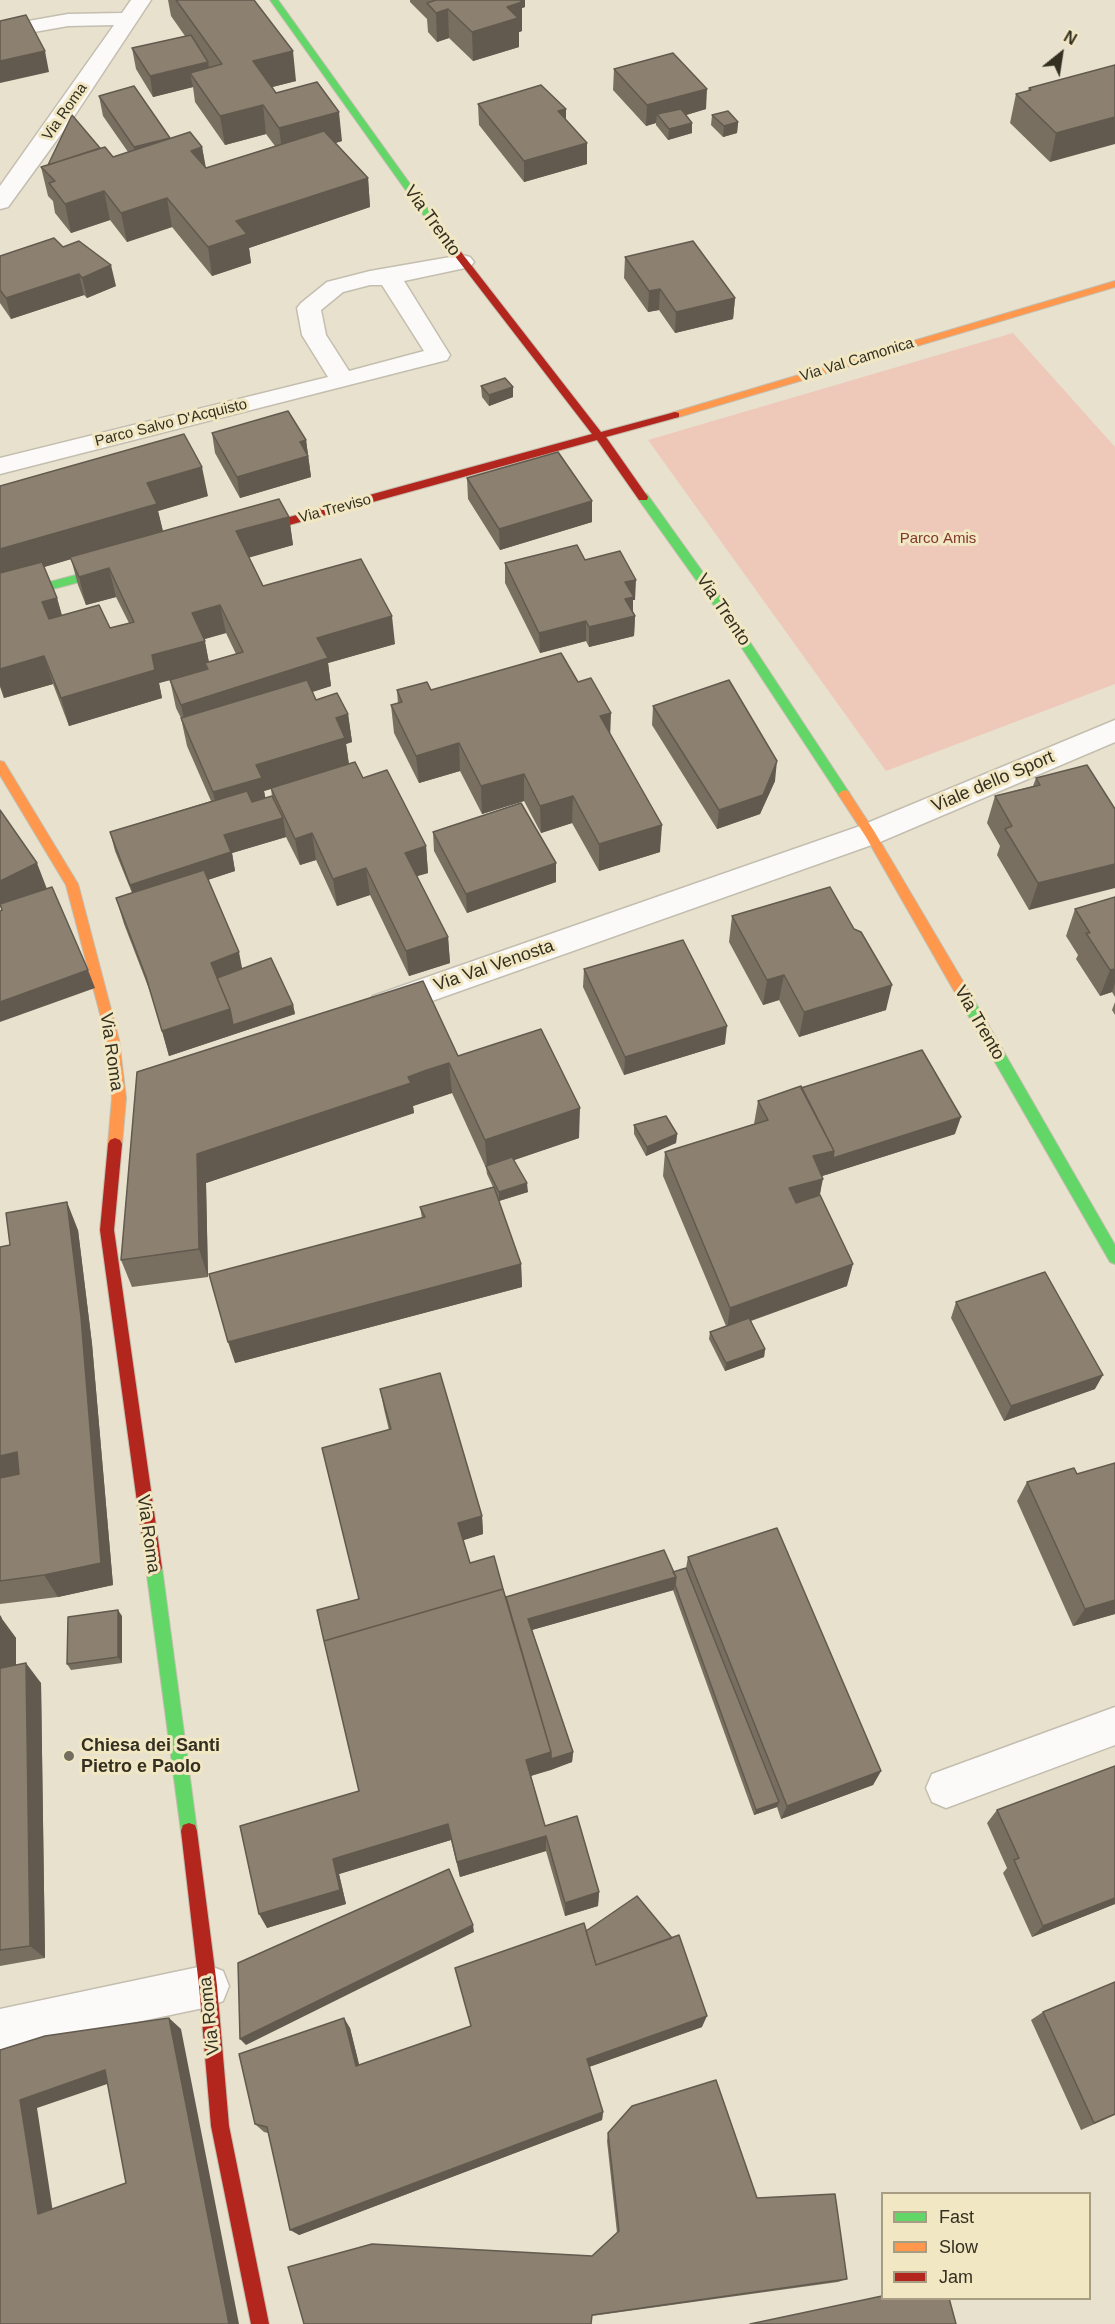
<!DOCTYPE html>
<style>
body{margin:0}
#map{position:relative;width:1115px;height:2324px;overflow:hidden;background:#e8e1ce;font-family:Arial,sans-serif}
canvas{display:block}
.legend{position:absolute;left:881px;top:2192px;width:210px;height:108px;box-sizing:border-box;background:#f2e7c3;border:2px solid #a69d82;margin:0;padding:8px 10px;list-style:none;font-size:18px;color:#332f21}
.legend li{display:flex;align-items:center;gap:12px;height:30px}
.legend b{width:30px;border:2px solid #a69d82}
.north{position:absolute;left:1031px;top:24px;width:60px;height:60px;-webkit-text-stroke:4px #f2e7c3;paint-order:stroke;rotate:30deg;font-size:16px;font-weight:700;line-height:24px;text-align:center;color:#332f21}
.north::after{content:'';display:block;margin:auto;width:21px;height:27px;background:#332f21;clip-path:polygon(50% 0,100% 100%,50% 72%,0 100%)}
</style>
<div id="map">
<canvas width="1115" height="2324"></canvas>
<ul class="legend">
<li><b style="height:8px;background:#63d668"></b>Fast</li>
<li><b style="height:8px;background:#ff974d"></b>Slow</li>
<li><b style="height:8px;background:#b3261e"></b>Jam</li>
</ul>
<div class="north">N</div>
</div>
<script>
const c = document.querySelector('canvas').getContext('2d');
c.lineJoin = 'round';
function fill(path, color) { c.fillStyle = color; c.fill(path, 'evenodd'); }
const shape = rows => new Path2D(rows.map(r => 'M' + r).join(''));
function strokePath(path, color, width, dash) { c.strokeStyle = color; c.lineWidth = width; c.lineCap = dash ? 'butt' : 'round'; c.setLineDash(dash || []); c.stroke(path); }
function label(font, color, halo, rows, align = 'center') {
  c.font = font + ' Arial,sans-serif'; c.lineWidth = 6; c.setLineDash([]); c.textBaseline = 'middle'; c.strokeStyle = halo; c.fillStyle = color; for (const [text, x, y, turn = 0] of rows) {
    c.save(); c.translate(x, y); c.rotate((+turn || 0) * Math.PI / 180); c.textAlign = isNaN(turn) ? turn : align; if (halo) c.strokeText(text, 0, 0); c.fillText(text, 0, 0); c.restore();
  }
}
fill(shape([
 [1013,333,1115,447,1115,684,886,771,648,440]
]), '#eec9ba');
const street = shape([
 [131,0,151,0,75,115,8,207,0,209,0,186,114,25,68,26,0,38,0,26,68,14,122,13,131,0],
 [462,255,470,257,474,262,470,267,404,281,450,355,447,360,0,474,0,458,328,377,302,335,297,308,301,303,327,282,370,271,462,255],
 [370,285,382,285,424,351,349,371,326,335,321,310,343,292,370,285],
 [1115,720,1115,742,880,842,384,1018,373,1014,368,1005,373,996,860,826,1115,720],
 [1115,1707,1115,1745,946,1808,932,1802,926,1788,932,1774,1115,1707],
 [208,1965,223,1971,229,1986,223,2001,208,2007,0,2051,0,2009,208,1965]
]);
const fast = shape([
 [270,0,278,0,433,216,433,220,427,220,270,0],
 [643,493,647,494,717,592,848,791,850,794,848,797,840,797,709,598,639,500,639,494,643,493],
 [121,563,125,564,125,570,0,603,0,595,121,563],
 [966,994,971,995,1115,1245,1115,1264,1110,1262,961,1003,960,999,961,995,966,994],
 [154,1561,159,1563,162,1568,197,1831,195,1837,189,1839,183,1837,181,1831,146,1568,149,1563,154,1561]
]);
const slow = shape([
 [1115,281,1115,287,679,417,675,418,670,415,671,413,1115,281],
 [0,761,4,762,78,884,119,1040,126,1098,122,1144,120,1148,115,1150,110,1148,108,1144,112,1098,107,1040,66,885,0,775,0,761],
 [844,790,848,791,874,831,971,995,972,999,971,1003,961,1003,866,837,838,794,844,790]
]);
const jam = shape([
 [427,216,433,216,601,432,675,412,679,413,679,417,606,437,648,497,647,500,639,500,597,440,246,537,242,536,242,530,592,434,427,220,427,216],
 [115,1138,120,1140,122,1144,114,1230,162,1568,159,1573,154,1575,149,1573,146,1568,100,1230,108,1144,110,1140,115,1138],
 [189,1823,195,1825,197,1831,217,1986,229,2126,269,2324,251,2324,211,2126,199,1986,181,1831,183,1825,189,1823]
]);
strokePath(street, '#c3beaf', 3);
strokePath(fast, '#c3beaf', 2);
strokePath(slow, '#c3beaf', 2);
strokePath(jam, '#c3beaf', 2);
fill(street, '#fcfaf8');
fill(fast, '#63d668');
fill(slow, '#ff974d');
fill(jam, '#b3261e');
fill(shape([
 [168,0,254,0,296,81,272,87,276,93,342,141,336,143,368,178,370,207,249,248,251,263,212,276,172,227,127,242,110,220,71,233,55,213,53,201,48,196,41,167,100,148,113,157,128,152,103,116,99,96,170,139,202,147,206,168,275,146,266,134,225,145,195,102,193,87,153,97,136,69,132,48,185,36,171,16],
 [410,0,525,0,525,7,522,8,522,31,519,32,519,47,473,61,449,38,437,42,428,32,427,19,410,2],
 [1115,65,1050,162,1010,123,1016,94,1028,91,1029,88],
 [614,69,706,109,686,115,692,123,692,133,668,140,656,125,656,123,646,126,613,90],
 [478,104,566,120,587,143,587,164,524,182,479,125],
 [712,115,738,122,737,133,723,137,711,125],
 [63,247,116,286,87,298,84,295,11,319,0,303,0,256],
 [625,257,735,298,733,319,675,333,659,310,648,312,624,278],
 [481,386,513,397,489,406,482,397],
 [212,433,306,440,311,477,240,498,215,453],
 [467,478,592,522,500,550,468,499],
 [0,486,208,496,158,511,163,531,289,517,293,545,249,557,263,586,395,644,328,663,331,686,312,692,316,700,348,714,352,742,346,744,349,764,363,778,426,846,428,873,417,876,448,937,450,963,409,976,370,895,337,906,316,860,300,865,286,837,232,853,235,871,208,880,242,969,293,1005,295,1014,169,1056,154,1002,124,924,116,898,132,893,115,851,110,832,211,801,187,746,181,718,176,708,170,680,159,683,162,698,69,726,53,684,4,698,0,687],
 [71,559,78,585,86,605,116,597,129,623,110,628,62,616,57,598,44,567],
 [226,633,236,654,209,662,204,639],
 [271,789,272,796,265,798,264,791],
 [585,560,635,600,633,600,633,612,635,616,634,636,589,647,586,641,540,653,505,583,505,563],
 [578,682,611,735,660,852,599,871,572,823,541,833,524,801,482,814,460,771,419,783,394,733,391,705,398,704,397,690,431,690],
 [653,706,775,781,760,814,717,829,652,725],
 [1036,778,1115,809,1029,910,997,855,1000,846,987,823,995,796,1033,786],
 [433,832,556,882,467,913,434,851],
 [1115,897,1115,997,1112,992,1100,996,1076,959,1078,955,1066,936,1075,909],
 [732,916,854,929,886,1010,799,1037,779,1000,763,1005,729,942],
 [584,969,725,1044,624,1075,583,987],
 [1115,1002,1115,1015,1112,1010],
 [458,1056,579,1138,514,1160,528,1192,499,1201,497,1197,521,1264,522,1287,235,1363,422,1218,420,1207,493,1187,487,1174,486,1168,452,1093,413,1106,414,1113,206,1183,208,1277,132,1287,121,1260,137,1072],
 [801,1088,955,1134,822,1176,820,1195,847,1286,751,1321,765,1349,764,1357,725,1371,709,1339,710,1332,726,1326,663,1176,665,1152,754,1124,758,1101],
 [634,1125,677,1134,676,1143,646,1156,634,1134],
 [78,1230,92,1344,113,1585,58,1597,0,1604,0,1394],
 [956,1302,1095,1389,1004,1421,951,1318],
 [380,1389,482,1516,483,1534,463,1540,470,1563,503,1589,506,1597,673,1572,686,1568,688,1557,881,1771,873,1785,781,1819,777,1807,754,1815,673,1590,532,1630,573,1752,572,1762,531,1776,545,1826,599,1892,598,1906,565,1916,546,1851,460,1877,451,1840,339,1874,346,1904,267,1928,359,1791,359,1599,389,1430,384,1409],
 [1077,1474,1115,1614,1073,1626,1017,1501,1027,1482],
 [0,1616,16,1638,16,1665,41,1683,45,1958,0,1966],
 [122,1616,122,1663,71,1670,67,1664],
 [997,1810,1115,1904,1032,1937,1003,1873,1007,1868,987,1823],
 [586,1931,702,2027,589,2067,603,2112,602,2120,299,2235,268,2133,264,2132,255,2124,350,2028,359,2065,471,2026],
 [1043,2012,1115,2115,1081,2130,1031,2020],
 [608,2133,757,2198,847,2279,838,2282,592,2316,592,2256,617,2233,607,2141]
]), '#786f60');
fill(shape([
 [513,0,525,0,525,7,522,8,522,31,519,32,519,47,473,61,472,32,503,3],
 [448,9,449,38,437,42,436,13],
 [45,51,49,72,0,83,0,61],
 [293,51,296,81,257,91,253,61],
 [208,62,212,83,190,73,193,87,153,97,150,76],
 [707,89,706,109,663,122,657,114,656,123,646,126,647,105],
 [263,105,266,134,225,145,220,116],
 [566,109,566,130,558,111],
 [339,112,342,141,283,157,279,128],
 [1115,117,1115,144,1050,162,1056,133],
 [738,122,737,133,723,137,724,126],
 [692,123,692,133,668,140,669,129],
 [170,138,174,158,138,168,134,147],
 [587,143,587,164,524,182,524,161],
 [202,147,207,176,191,151],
 [368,178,370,207,249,248,251,263,212,276,208,247,236,221],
 [104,191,110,220,71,233,65,204],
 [167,198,172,227,127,242,121,213],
 [111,265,116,286,87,298,82,278],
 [79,274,84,295,11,319,6,298],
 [660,289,659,310,648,312,649,291],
 [735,298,733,319,675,333,676,312],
 [513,387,513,397,489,406,489,395],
 [306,440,311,477,240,498,237,477,300,442],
 [202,467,208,496,158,511,163,532,0,580,0,549,147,483],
 [592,501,592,522,500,550,499,529],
 [289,517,293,545,241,560,236,531],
 [109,568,116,597,86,605,79,577],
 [636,580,635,600,633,600,633,616,635,616,634,636,589,647,589,627,625,582],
 [57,598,65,626,50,630,42,602],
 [220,605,226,633,198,641,192,613],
 [392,616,395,644,328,663,331,686,187,732,181,705,317,638],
 [586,621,586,641,540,653,539,633],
 [205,641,210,669,205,663,207,670,159,683,162,698,69,726,61,698,152,655],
 [44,656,53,684,4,698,0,685,0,669],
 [611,713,610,740,600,716],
 [348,714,352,742,346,744,349,765,264,791,267,805,219,819,213,792,256,765,336,718],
 [459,743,460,771,419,783,416,756],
 [777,761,775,781,760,814,717,829,719,810],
 [524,774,524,801,482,814,481,786],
 [573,796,572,823,541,833,540,806],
 [283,818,286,837,232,853,235,871,136,903,130,885,224,835],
 [662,825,660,852,599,871,599,844],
 [312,833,316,860,300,865,295,839],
 [426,846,428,873,407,879,405,853],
 [37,863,47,889,0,907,0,881],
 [556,863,556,882,467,913,466,894],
 [1115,864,1115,888,1029,910,1038,883],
 [366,868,370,895,337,906,333,879],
 [448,937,450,963,409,976,406,951],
 [239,952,244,978,219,988,211,963],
 [1115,969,1115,983,1112,992,1100,996,1110,970],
 [88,970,95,988,0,1022,0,1002],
 [784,975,779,1000,763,1005,767,980],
 [892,985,886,1010,799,1037,804,1012],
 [293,1005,295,1014,169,1056,162,1031,230,1009],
 [727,1026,725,1044,624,1075,625,1057],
 [449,1063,452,1093,413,1106,414,1113,206,1183,208,1277,199,1249,197,1154,408,1077],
 [580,1108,579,1138,488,1169,487,1166,485,1140],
 [961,1117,955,1134,829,1174,808,1180,813,1156],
 [677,1134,676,1143,646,1156,647,1147],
 [823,1179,818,1203,784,1211,789,1188],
 [527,1183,528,1192,499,1201,499,1192],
 [67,1202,78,1230,92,1344,113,1585,58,1597,44,1575],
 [521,1264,522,1287,235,1363,228,1342],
 [853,1264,847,1286,727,1329,730,1308],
 [765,1349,764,1357,725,1371,726,1363],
 [1103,1375,1095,1389,1004,1421,1011,1406],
 [17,1452,31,1476,0,1483,0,1456],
 [482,1516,483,1534,461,1541,458,1523],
 [676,1577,674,1590,528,1631,528,1619],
 [1115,1600,1115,1614,1073,1626,1085,1609],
 [118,1610,122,1616,122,1663,118,1657],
 [1,1618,16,1638,16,1687,1,1668],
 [26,1663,41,1683,45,1958,30,1946],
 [551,1752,551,1770,527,1777,526,1760],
 [573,1752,572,1762,551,1770,551,1759],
 [881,1771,873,1785,781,1819,787,1806],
 [779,1802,777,1807,754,1815,756,1810],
 [448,1824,451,1840,339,1874,346,1904,267,1928,259,1914,333,1859],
 [546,1836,546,1851,460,1877,457,1862],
 [599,1892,598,1906,565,1916,565,1903],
 [1115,1898,1115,1904,1032,1937,1043,1926],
 [473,1925,474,1932,246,2045,240,2039],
 [707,2016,702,2027,586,2068,587,2059],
 [169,2018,181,2029,239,2324,229,2324],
 [344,2018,350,2028,362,2076,356,2066],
 [105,2070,119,2080,37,2108,54,2219,38,2214,20,2100],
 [603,2112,602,2120,299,2235,290,2230]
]), '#625a4e');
const building = shape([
 [176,0,254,0,293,51,253,61,276,93,317,82,339,112,279,128,263,105,220,116,190,73,222,64,176,0],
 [436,0,520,0,522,2,507,7,518,18,472,32,448,9,436,13,427,3,436,0],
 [26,15,45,51,0,61,0,21,26,15],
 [191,35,208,62,150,76,132,48,191,35],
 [673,53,707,89,647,105,614,69,673,53],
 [1115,65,1115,117,1056,133,1016,94,1031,90,1029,88,1115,65],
 [541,85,566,109,558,111,587,143,524,161,478,104,541,85],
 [134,86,170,138,134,147,99,96,134,86],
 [681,109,692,123,669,129,657,114,681,109],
 [728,111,738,122,724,126,712,115,728,111],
 [72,115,100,148,48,165,72,115],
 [324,131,368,178,236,221,247,234,208,247,167,198,121,213,104,191,65,204,49,183,55,181,41,167,105,147,113,157,190,132,202,147,191,151,206,168,324,131],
 [54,238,63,247,79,241,111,265,82,278,79,274,6,298,0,290,0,256,54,238],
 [693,241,735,298,676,312,660,289,649,291,625,257,693,241],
 [505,378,513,387,489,395,481,386,505,378],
 [288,411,306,440,300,442,308,456,237,477,212,433,288,411],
 [184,434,202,467,147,483,157,504,0,549,0,486,184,434],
 [558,452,592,501,499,529,467,478,558,452],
 [279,499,289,517,236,531,263,586,361,559,392,616,317,638,328,658,181,705,170,680,208,669,205,663,243,652,220,605,192,613,205,641,152,655,155,670,61,698,44,656,0,669,0,573,42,562,57,598,42,602,49,619,99,605,110,628,134,622,109,568,79,577,70,557,279,499],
 [577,545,585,560,620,551,636,580,625,582,634,597,625,599,635,616,589,627,586,621,539,633,505,563,577,545],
 [561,653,578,682,591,678,611,713,600,716,662,825,599,844,573,796,540,806,524,774,481,786,459,743,416,756,391,705,402,702,397,690,427,682,431,690,561,653],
 [307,680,316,700,337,693,348,714,336,718,345,738,256,765,262,778,213,792,181,718,307,680],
 [729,680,777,761,763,795,719,810,653,706,729,680],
 [355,762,363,778,387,770,426,846,405,853,448,937,406,951,366,868,333,879,312,833,295,839,271,788,355,762],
 [1087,765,1115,809,1115,864,1038,883,1005,829,1012,826,995,796,1040,785,1036,778,1087,765],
 [247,791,252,802,272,796,283,818,224,835,231,852,130,885,110,832,247,791],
 [521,803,556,863,466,894,433,832,521,803],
 [0,810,37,863,0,881,0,810],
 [204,870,239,952,211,963,230,1009,162,1031,146,977,116,898,204,870],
 [52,887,88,970,0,1002,0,911,2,910,0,904,52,887],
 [830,887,854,929,861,932,892,985,804,1012,784,975,767,980,732,916,830,887],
 [1115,897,1115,969,1110,970,1086,933,1090,933,1075,909,1115,897],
 [683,940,727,1026,625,1057,584,969,683,940],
 [271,958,293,1005,233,1025,230,1009,217,978,271,958],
 [423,981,458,1056,541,1029,580,1108,485,1140,449,1063,427,1070,408,1077,411,1083,197,1154,199,1249,121,1260,137,1072,423,981],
 [922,1050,961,1117,833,1158,834,1151,801,1088,922,1050],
 [801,1086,834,1151,813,1156,823,1179,789,1188,796,1203,820,1195,853,1264,730,1308,665,1152,768,1120,758,1101,801,1086],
 [666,1116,677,1134,647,1147,634,1125,666,1116],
 [512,1157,527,1183,499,1192,486,1166,512,1157],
 [494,1187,521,1264,228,1342,209,1274,425,1217,420,1207,494,1187],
 [67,1202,81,1317,101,1563,44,1575,0,1581,0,1478,19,1474,17,1452,0,1456,0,1247,10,1245,6,1213,67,1202],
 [1045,1272,1103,1375,1011,1406,956,1302,1045,1272],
 [749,1318,765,1349,726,1363,710,1332,749,1318],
 [440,1373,482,1516,458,1523,470,1563,494,1556,503,1589,324,1641,317,1610,359,1599,322,1448,391,1429,380,1389,440,1373],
 [1115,1463,1115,1600,1085,1609,1027,1482,1074,1468,1077,1474,1115,1463],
 [777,1528,881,1771,787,1806,688,1557,777,1528],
 [664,1550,676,1577,528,1619,573,1752,551,1759,551,1752,506,1597,664,1550],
 [686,1568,779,1802,756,1810,675,1585,676,1577,673,1572,686,1568],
 [503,1589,551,1752,526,1760,545,1826,577,1816,599,1892,565,1903,546,1836,457,1862,448,1824,333,1859,340,1890,259,1914,240,1826,359,1791,324,1641,503,1589],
 [118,1610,118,1657,67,1664,68,1617,118,1610],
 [0,1616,1,1618,1,1668,26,1663,30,1946,0,1950,0,1616],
 [1115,1766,1115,1898,1043,1926,1014,1860,1019,1858,997,1810,1115,1766],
 [449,1869,473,1925,240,2039,238,1963,449,1869],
 [637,1896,672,1938,596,1965,586,1931,637,1896],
 [584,1923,596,1965,679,1935,707,2016,587,2059,603,2112,290,2230,267,2127,255,2124,239,2054,344,2018,356,2066,471,2026,455,1968,584,1923],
 [1115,1982,1115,2114,1094,2123,1043,2012,1115,1982],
 [169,2018,229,2324,0,2324,0,2050,45,2036,169,2018],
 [105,2070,126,2183,38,2214,20,2100,105,2070],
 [716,2080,757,2198,835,2194,847,2279,592,2315,591,2324,304,2324,288,2267,372,2244,592,2256,619,2231,608,2133,632,2106,716,2080],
 [882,2296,882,2298,949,2298,956,2324,750,2324,882,2296]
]);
fill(building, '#8c8170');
strokePath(building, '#625a4e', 1.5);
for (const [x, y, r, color] of [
 [69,1756,6,"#726d5e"]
]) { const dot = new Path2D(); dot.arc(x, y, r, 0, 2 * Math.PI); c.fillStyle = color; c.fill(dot); strokePath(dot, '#f2e7c3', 2); }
label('15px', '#332f21', '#f2e7c3', [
 ["Via Roma",65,112,-55],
 ["Via Val Camonica",857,360,-17],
 ["Parco Salvo D'Acquisto",171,423,-14],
 ["Via Treviso",335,509,-15]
]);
label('15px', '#81382b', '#f2e7c3', [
 ["Parco Amis",938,539]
]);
label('18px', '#332f21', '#f2e7c3', [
 ["Via Trento",432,221,54],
 ["Via Trento",723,610,56],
 ["Viale dello Sport",993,782,-23],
 ["Via Val Venosta",494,966,-19],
 ["Via Trento",979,1023,60],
 ["Via Roma",111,1052,82],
 ["Via Roma",148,1534,82],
 ["Via Roma",210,2016,-96]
]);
label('bold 18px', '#332f21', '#f2e7c3', [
 ["Chiesa dei Santi",81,1746],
 ["Pietro e Paolo",81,1767]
], 'left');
</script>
